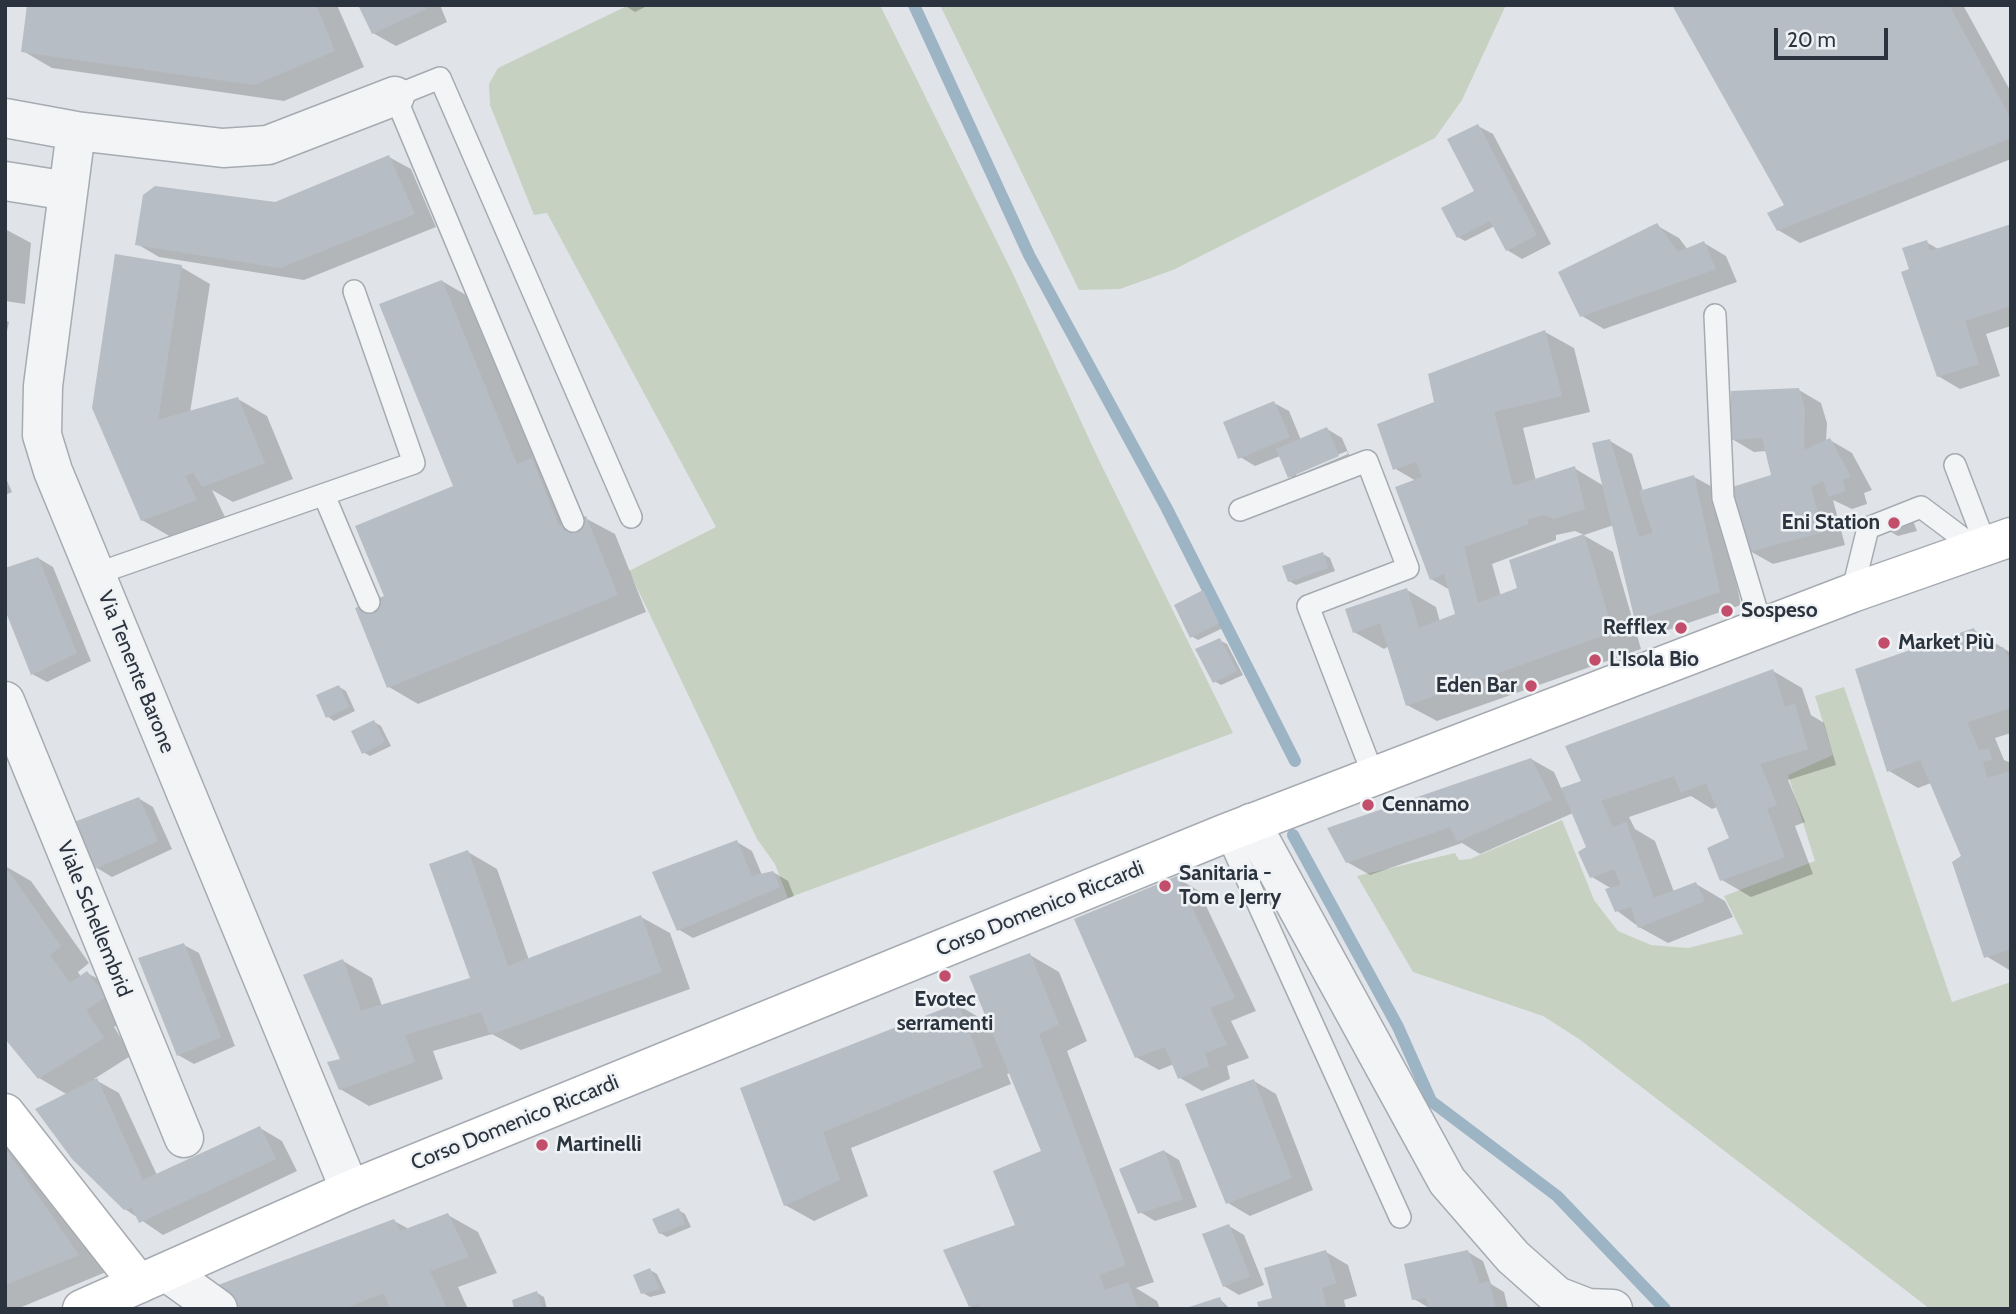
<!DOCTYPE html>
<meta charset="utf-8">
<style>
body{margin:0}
#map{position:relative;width:2016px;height:1314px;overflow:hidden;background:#e0e4e8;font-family:Cabin,sans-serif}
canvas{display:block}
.frame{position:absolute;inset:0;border:7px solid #2a333e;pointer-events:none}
.scale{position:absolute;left:1774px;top:28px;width:114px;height:32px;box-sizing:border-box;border:4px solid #2a333e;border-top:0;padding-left:9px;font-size:21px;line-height:24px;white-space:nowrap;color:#2a333e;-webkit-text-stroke:5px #eff2f5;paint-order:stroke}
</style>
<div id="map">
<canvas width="2016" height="1314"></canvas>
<div class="frame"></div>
<div class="scale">20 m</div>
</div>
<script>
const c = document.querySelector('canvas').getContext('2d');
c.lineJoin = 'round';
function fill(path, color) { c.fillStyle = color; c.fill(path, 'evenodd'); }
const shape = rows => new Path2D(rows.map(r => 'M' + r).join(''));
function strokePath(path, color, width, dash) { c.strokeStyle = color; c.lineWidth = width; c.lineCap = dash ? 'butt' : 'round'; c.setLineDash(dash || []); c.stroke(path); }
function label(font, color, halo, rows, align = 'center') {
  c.font = font + ' Cabin,sans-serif'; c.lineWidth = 5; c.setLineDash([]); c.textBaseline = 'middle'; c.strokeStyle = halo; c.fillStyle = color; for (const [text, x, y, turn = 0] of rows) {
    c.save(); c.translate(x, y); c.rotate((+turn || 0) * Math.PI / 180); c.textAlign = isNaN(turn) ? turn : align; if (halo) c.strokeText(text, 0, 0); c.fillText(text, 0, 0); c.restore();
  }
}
fill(shape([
 [629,5,880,5,1014,276,1096,454,1233,733,788,898,775,864,757,839,629,571,716,527,547,213,534,215,490,105,489,84,498,68],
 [940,5,1506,5,1462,100,1435,138,1173,270,1120,289,1079,290],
 [1844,687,1952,1002,2011,982,2011,1309,1930,1309,1579,1039,1543,1016,1413,972,1357,876,1455,853,1459,860,1470,859,1562,820,1594,900,1618,931,1651,945,1688,948,1743,934,1724,896,1815,861,1788,775,1833,755,1815,696]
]), '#c7d1c1');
fill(shape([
 [29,5,337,5,364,67,284,101,52,68,23,51],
 [360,5,440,5,447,22,396,46,373,33],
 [624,5,649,5,635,12],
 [1674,5,1963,5,2011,92,2011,159,1800,243,1778,230,1787,205],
 [1478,126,1493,134,1551,244,1522,259,1507,250,1495,226,1465,241,1458,237,1474,193],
 [389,157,411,169,436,227,304,280,159,257,137,244,275,204],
 [1656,225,1679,238,1688,250,1704,243,1726,256,1737,282,1604,329,1582,316],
 [2011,226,2011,326,1986,334,2000,376,1960,389,1938,376,1911,270,1926,242,1940,250],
 [5,229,31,243,25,304,5,301],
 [181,267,210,284,190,413,238,399,267,416,293,479,233,502,212,490,225,517,171,537,142,520],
 [442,281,471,298,578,520,585,518,615,534,646,612,418,704,389,687,455,487],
 [5,320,9,322,5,340],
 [1545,332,1574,348,1590,412,1523,428,1536,481,1574,468,1604,486,1610,441,1632,454,1643,491,1694,477,1716,489,1741,605,1659,633,1637,620,1614,525,1584,535,1575,531,1556,535,1556,540,1492,564,1501,596,1519,589,1583,535,1613,552,1641,649,1437,721,1407,705,1389,646,1384,649,1354,632,1407,590,1436,607,1440,622,1457,615,1450,590,1431,579,1416,481,1394,468,1436,403],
 [1799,390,1821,403,1827,423,1826,441,1830,440,1852,453,1872,490,1864,493,1867,504,1852,509,1833,500,1845,545,1773,564,1750,551,1773,476,1767,451,1754,452,1732,439],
 [1274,403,1289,411,1301,440,1327,429,1342,438,1353,464,1304,485,1289,476,1280,456,1255,466,1240,457],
 [1347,451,1348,454,1296,476,1296,472],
 [5,476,12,492,5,495],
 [1909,510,1917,531,1898,536,1891,532,1884,512],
 [1323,554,1330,558,1335,571,1296,585,1289,581],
 [38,558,53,567,91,661,47,682,32,674],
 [1203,592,1210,597,1225,627,1198,640,1191,636],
 [1974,630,2011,653,2011,733,1995,738,2004,760,2011,763,2011,971,1986,956,1963,856,1931,783,1918,788,1889,771],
 [1219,640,1227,644,1243,675,1221,685,1214,681],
 [1773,671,1802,688,1811,715,1824,723,1836,765,1788,780,1805,822,1795,826,1813,874,1751,897,1722,880,1732,839,1717,807,1712,809,1691,796,1629,817,1635,829,1655,841,1674,892,1696,884,1725,901,1733,917,1668,943,1639,927,1616,910,1612,889,1592,877,1588,848,1573,813,1480,854,1462,843,1370,875,1347,862,1531,759,1554,772,1562,790,1583,782],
 [339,687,346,691,355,711,334,721,327,716],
 [374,722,381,726,391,746,370,756,363,752],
 [138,798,153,807,172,849,112,877,97,868],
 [737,842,752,851,762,875,773,872,788,881,794,896,693,938,678,929],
 [468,852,497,869,529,960,641,917,670,933,690,989,521,1050,492,1034,433,1051,443,1079,369,1106,340,1089,343,961,372,978,382,1006,473,979],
 [5,866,31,881,89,963,78,972,81,977,87,973,117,989,134,1014,114,1027,132,1055,94,1079,119,1093,157,1175,260,1128,282,1141,297,1171,163,1235,125,1209,68,1095,39,1078,5,979],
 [1177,878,1199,891,1256,1011,1231,1021,1249,1058,1227,1066,1230,1079,1202,1091,1180,1078,1174,1064,1159,1070,1136,1057],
 [184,945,199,953,235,1046,194,1064,178,1055],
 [1030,955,1059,972,1087,1041,1067,1051,1154,1282,1136,1288,1157,1301,1160,1309,975,1309,970,1306,1017,1226,1043,1152,1010,1073,1007,1074,1011,1084,851,1148,868,1196,814,1221,785,1205,742,1089,958,1005,990,1024],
 [1254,1081,1276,1094,1313,1190,1250,1216,1228,1203],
 [5,1144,106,1272,17,1309,5,1309],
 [1164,1151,1179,1160,1197,1207,1155,1221,1140,1212],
 [678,1210,685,1214,691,1227,667,1237,660,1233],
 [448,1215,478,1232,497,1273,458,1287,468,1309,246,1309,394,1221,409,1229],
 [1229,1226,1244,1235,1264,1285,1239,1295,1224,1286],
 [1326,1252,1348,1265,1357,1296,1344,1300,1346,1309,1261,1309],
 [1468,1252,1483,1261,1491,1284,1504,1292,1508,1309,1431,1309,1414,1299],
 [650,1270,657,1274,666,1293,650,1297,643,1293],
 [537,1293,544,1297,547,1309,516,1309],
 [1220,1299,1230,1309,1191,1309]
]), '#0003');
strokePath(shape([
 [914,5,1029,255,1166,507,1295,761],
 [1293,835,1398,1027,1431,1101,1557,1196,1665,1309]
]), '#9db4c5', 12);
fill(shape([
 [27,5,316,5,335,51,254,85,21,52],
 [358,5,424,5,426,9,372,34],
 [1672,5,1949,5,2011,119,2011,138,1777,231,1767,213,1784,205],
 [1478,124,1537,235,1506,251,1490,221,1457,238,1441,208,1474,191,1447,139],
 [389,155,415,214,280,268,135,245,143,195,155,186,275,202],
 [1657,223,1678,252,1704,241,1716,269,1580,317,1558,272],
 [2011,224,2011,306,1965,321,1979,364,1937,377,1901,272,1909,269,1902,248,1927,240,1930,251],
 [115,254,182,265,158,420,238,397,265,463,202,487,193,473,185,476,197,500,141,521,92,408],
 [442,280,517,464,532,458,559,526,586,516,618,595,387,688,355,608,384,596,355,526,453,486,379,304],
 [1545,330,1562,396,1494,412,1513,486,1575,466,1585,509,1554,519,1544,515,1528,519,1528,524,1464,547,1478,603,1517,588,1509,560,1584,534,1613,632,1406,706,1380,623,1353,633,1345,609,1407,588,1419,628,1455,614,1444,574,1430,580,1395,487,1422,477,1416,462,1393,470,1377,424,1434,402,1428,374],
 [1799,388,1805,409,1804,450,1830,438,1851,477,1843,480,1845,491,1829,497,1823,481,1811,487,1823,532,1749,552,1732,487,1771,475,1762,438,1730,440,1731,391],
 [1274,401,1290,437,1238,459,1223,422],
 [1327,427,1339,456,1288,478,1276,449],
 [1610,439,1639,537,1653,533,1639,491,1694,475,1720,592,1635,621,1592,443],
 [1323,552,1328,568,1288,582,1282,566],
 [38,557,77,653,31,675,5,610,5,568],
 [1203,590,1219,623,1190,638,1174,605],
 [1974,628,1982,650,2003,647,2011,663,2011,708,1967,722,1979,750,1989,749,1992,760,1983,761,1987,778,2011,771,2011,949,1984,958,1952,862,1961,856,1920,760,1887,772,1855,669],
 [1220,638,1237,671,1213,683,1195,649],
 [1773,669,1785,707,1795,704,1808,749,1760,764,1777,805,1767,809,1785,857,1720,881,1707,848,1729,838,1706,783,1681,793,1674,776,1601,801,1613,827,1626,822,1654,898,1696,882,1705,901,1638,928,1631,907,1615,912,1605,889,1621,885,1614,869,1590,878,1578,852,1586,847,1561,788,1581,781,1565,746],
 [339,685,349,707,326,718,316,695],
 [374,720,385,742,362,754,351,731],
 [1531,758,1552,800,1457,842,1450,827,1346,863,1327,828],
 [139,797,158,841,95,869,74,822],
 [737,840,752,876,773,871,780,887,677,931,652,872],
 [468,850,508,966,641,915,662,972,490,1035,481,1012,405,1035,415,1062,339,1090,327,1062,340,1059,303,975,343,959,361,1011,470,978,429,864],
 [5,866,61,946,50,955,70,983,87,971,106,997,86,1010,104,1038,38,1079,5,1039],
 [1177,876,1235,998,1210,1008,1227,1045,1205,1053,1209,1066,1178,1079,1165,1047,1135,1058,1074,919],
 [184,943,221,1037,177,1056,138,958],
 [1030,953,1059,1024,1039,1034,1126,1265,1099,1275,1105,1290,1128,1282,1138,1309,981,1309,979,1304,969,1307,943,1250,1015,1225,993,1171,1041,1151,969,976],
 [958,1003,983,1067,823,1132,840,1180,784,1206,740,1088],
 [97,1078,143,1180,260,1126,276,1159,139,1223,132,1208,124,1210,72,1159,35,1109],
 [1254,1079,1292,1178,1226,1204,1185,1104],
 [5,1148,79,1255,5,1285],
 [1164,1150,1183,1199,1138,1214,1119,1169],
 [679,1208,685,1224,659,1234,652,1219],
 [448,1213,469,1257,430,1271,446,1306,437,1309,390,1309,384,1293,343,1309,242,1309,210,1288,394,1219,400,1231],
 [1229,1224,1250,1276,1223,1287,1202,1234],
 [1326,1250,1336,1283,1322,1288,1327,1309,1259,1309,1257,1302,1272,1298,1264,1268],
 [1468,1250,1480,1284,1489,1281,1496,1309,1429,1309,1426,1298,1412,1300,1404,1264],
 [650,1268,660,1289,641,1294,633,1275],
 [537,1291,542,1309,514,1309,512,1300],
 [1220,1297,1225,1309,1186,1309,1186,1308]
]), '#b7bdc4');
const lane = shape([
 [1715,315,1723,498,1762,628],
 [1955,465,1986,546],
 [324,495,369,602],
 [1240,510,1367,461,1408,568,1308,606,1374,777],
 [573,521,395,96,440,78,631,517],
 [96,574,414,463,354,291],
 [1852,593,1868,528,1921,507,1977,549],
 [1226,833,1400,1217]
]);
const street = shape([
 [5,118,76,131,223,148,268,145,395,96],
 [76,131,43,386,42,435,53,471,350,1190],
 [5,181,68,191],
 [5,701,184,1138],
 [1251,823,1447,1181,1513,1257,1557,1296,1588,1308,1613,1309],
 [168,1273,218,1309]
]);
const secondary = shape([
 [5,1113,139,1284],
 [82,1309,350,1190,1226,833,1852,593,2011,537]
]);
strokePath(lane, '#a6abb2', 24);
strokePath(street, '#a6abb2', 41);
strokePath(secondary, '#a6abb2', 41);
strokePath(lane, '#f2f4f6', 21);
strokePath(street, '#f2f4f6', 38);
strokePath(secondary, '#fff', 38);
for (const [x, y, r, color] of [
 [1894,523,7,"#c34e6b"],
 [1727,611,7,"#c34e6b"],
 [1681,628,7,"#c34e6b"],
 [1884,643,7,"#c34e6b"],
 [1595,660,7,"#c34e6b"],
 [1531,686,7,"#c34e6b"],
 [1368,805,7,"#c34e6b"],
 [1165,886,7,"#c34e6b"],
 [945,976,7,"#c34e6b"],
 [542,1145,7,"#c34e6b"]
]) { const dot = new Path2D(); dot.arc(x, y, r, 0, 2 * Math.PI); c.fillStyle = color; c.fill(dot); strokePath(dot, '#eff2f5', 2.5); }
label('bold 21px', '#2a333e', '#eff2f5', [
 ["Eni Station",1880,523,"right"],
 ["Sospeso",1741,611],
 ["Refflex",1667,628,"right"],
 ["Market Più",1898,643],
 ["L'Isola Bio",1609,660],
 ["Eden Bar",1517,686,"right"],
 ["Cennamo",1382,805],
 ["Sanitaria -",1179,874],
 ["Tom e Jerry",1179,898],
 ["Evotec",945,1000,"center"],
 ["serramenti",945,1024,"center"],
 ["Martinelli",556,1145]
], 'left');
label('21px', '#2a333e', '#eff2f5', [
 ["Via Tenente Barone",136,672,68],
 ["Corso Domenico Riccardi",1040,909,-22],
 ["Viale Schellembrid",94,919,68],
 ["Corso Domenico Riccardi",515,1123,-22]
]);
</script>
